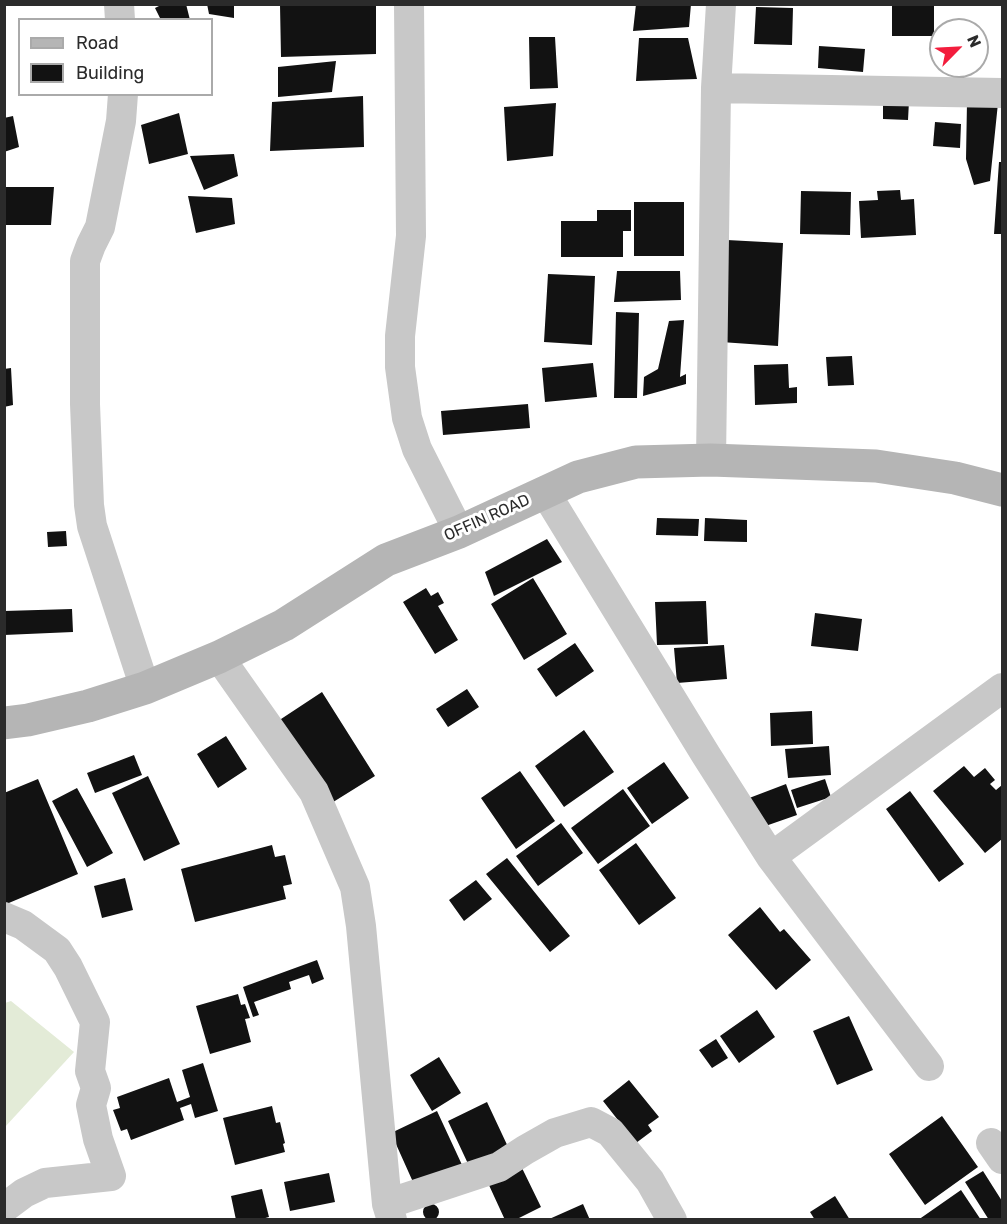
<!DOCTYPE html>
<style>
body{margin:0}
#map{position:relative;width:1007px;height:1224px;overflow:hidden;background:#fff;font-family:Rubik,sans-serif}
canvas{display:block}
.frame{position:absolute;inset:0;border:6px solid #2b2b2b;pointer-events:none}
.legend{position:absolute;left:18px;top:18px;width:195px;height:78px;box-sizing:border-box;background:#fff;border:2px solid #aaa;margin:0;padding:8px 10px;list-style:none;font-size:18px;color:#2b2b2b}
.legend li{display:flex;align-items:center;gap:12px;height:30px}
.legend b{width:30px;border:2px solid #aaa}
.north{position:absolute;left:929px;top:18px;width:60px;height:60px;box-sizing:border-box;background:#fff;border:2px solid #aaa;border-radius:50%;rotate:66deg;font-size:16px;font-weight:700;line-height:24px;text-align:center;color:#2b2b2b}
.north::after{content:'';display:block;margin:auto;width:21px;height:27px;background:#f31d3d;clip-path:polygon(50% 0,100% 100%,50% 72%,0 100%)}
</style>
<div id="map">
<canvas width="1007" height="1224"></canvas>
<div class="frame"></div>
<ul class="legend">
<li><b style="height:8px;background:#b5b5b5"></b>Road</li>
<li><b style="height:16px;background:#121212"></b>Building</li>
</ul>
<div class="north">N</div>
</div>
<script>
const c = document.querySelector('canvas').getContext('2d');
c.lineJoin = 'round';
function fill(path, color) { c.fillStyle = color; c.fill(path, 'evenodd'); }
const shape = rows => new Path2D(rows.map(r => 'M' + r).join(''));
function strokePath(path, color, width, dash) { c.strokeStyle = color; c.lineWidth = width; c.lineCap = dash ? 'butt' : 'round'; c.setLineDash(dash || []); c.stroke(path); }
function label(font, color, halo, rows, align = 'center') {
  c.font = font + ' Rubik,sans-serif'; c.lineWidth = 6; c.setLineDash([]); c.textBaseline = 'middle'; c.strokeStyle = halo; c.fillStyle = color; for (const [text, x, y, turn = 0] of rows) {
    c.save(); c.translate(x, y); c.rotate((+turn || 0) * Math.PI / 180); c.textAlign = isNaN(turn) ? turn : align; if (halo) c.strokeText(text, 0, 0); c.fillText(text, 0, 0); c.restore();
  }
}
fill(shape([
 [11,1001,74,1052,5,1127,5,1003]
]), '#e3ebd7');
fill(shape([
 [163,4,186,4,190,20,161,20,155,8],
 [207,4,234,4,234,18,209,14],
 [376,4,376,54,281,57,280,5],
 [636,4,691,4,689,27,633,31],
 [892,4,934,4,934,36,892,36],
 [756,7,793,8,792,45,754,44],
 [529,37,555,37,558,88,530,89],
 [639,38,688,38,697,79,636,81],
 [819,46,865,49,863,72,818,68],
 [336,61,332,92,278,97,278,67],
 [363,96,364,147,270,151,272,102],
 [883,100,909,101,908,120,883,119],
 [967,102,998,103,990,181,974,185,966,159],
 [556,103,553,156,507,161,504,107],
 [179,113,188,154,149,164,141,125],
 [13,116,19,147,4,152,4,118],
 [935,122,961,124,960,148,933,146],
 [234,154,238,176,204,190,190,156],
 [999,162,1002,162,1002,234,994,234],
 [4,187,54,187,51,225,4,225],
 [900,190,901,200,914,199,916,235,861,238,859,201,878,200,877,191],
 [801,191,851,192,850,235,800,234],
 [188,196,232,198,235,224,196,233],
 [634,202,684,202,684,256,634,256],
 [597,210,631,210,631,231,623,231,623,257,561,257,561,221,597,221],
 [727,240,783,243,778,346,721,342],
 [617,271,680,271,681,300,614,302],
 [548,274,595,276,592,345,544,342],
 [616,312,639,313,637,398,614,398],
 [684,320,680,377,686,374,686,384,643,396,644,377,658,369,669,321],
 [852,356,854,385,828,386,826,357],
 [593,363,597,397,545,402,542,368],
 [788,364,789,388,797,387,797,403,755,405,754,365],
 [11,368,13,405,4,407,4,369],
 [528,404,530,428,443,435,441,411],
 [657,518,699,519,698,536,656,535],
 [705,518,747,520,747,542,704,541],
 [66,531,67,546,48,547,47,532],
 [547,539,562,562,494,596,485,572],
 [533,578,567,634,524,660,491,604],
 [426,588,431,596,438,592,444,603,438,606,458,640,435,654,403,602],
 [706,601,708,644,657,645,655,602],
 [72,609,73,632,4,635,4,611],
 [815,613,862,619,858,651,811,646],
 [575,643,594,671,556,697,537,669],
 [724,645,727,679,677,683,674,648],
 [467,689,479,707,448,727,436,709],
 [322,692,375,776,330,804,278,721],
 [812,711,813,744,771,746,770,713],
 [584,730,614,772,564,807,535,766],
 [226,736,247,769,218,788,197,754],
 [829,746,831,775,788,778,785,749],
 [134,755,142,775,95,793,87,773],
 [664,762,689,798,652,824,627,788],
 [964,766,974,777,985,768,995,780,990,784,996,790,1002,785,1002,839,985,853,933,791],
 [520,771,555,821,516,849,481,798],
 [148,776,180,844,144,861,112,793],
 [38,779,78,874,4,905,4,793],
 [825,779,831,797,797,808,791,790],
 [786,784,797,815,754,830,744,800],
 [77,788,113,853,87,867,52,801],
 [623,789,650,826,598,864,571,828],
 [910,791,964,864,939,882,886,809],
 [561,823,583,853,538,886,516,856],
 [636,843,676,898,639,925,599,870],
 [272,845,275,857,285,855,292,884,283,886,286,899,195,922,181,869],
 [507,858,570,936,550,952,486,874],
 [125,878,133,910,102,918,94,886],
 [476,880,492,899,464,921,449,900],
 [760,907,780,932,784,929,811,960,776,990,728,935],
 [317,960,324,979,312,984,309,975,289,982,291,989,254,1002,259,1015,253,1017,243,987],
 [238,994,241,1005,245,1004,250,1018,245,1019,251,1042,210,1054,196,1006],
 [757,1010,775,1037,739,1063,720,1036],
 [849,1016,873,1070,837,1085,813,1031],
 [716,1039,728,1058,712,1068,699,1050],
 [439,1057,461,1093,432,1111,410,1075],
 [203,1063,218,1111,195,1118,191,1104,180,1108,184,1120,131,1140,127,1129,121,1131,113,1110,120,1108,117,1097,169,1078,177,1102,190,1097,182,1070],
 [629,1080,659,1117,648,1125,652,1131,636,1143,603,1101],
 [487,1102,509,1149,470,1168,448,1121],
 [272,1106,276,1123,280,1122,285,1143,283,1144,285,1152,235,1165,223,1118],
 [437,1111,463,1167,413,1182,391,1133],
 [942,1116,978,1167,925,1205,889,1154],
 [522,1168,541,1207,515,1220,505,1220,488,1183],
 [983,1171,1002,1201,1002,1220,989,1220,965,1182],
 [329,1173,335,1202,290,1211,284,1182],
 [262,1189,269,1217,258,1220,236,1220,231,1196],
 [961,1190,981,1220,918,1220],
 [835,1196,850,1220,815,1220,810,1212],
 '423 1212a8 8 0 1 1 16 0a8 8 0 1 1-16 0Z',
 [583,1204,590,1220,547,1220]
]), '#121212');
strokePath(shape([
 [119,4,120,20],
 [409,4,411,236,400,336,400,367,407,418,417,449,459,532],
 [716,88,1002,93],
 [123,94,121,121,100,227,91,245,85,261,85,404,89,505,92,526,145,688],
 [711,460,716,88,721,4],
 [545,492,706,755,771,857,929,1066],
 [219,657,314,792,355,887,361,926,387,1204,392,1220],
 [771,857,1002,688],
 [4,917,23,925,57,950,68,967,95,1022,90,1071,96,1088,91,1105,98,1139,111,1176,45,1183,24,1193,4,1208],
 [991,1143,1002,1159],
 [387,1204,499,1167,525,1150,555,1133,591,1122,610,1132,650,1181,672,1220]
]), '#c8c8c8', 30);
strokePath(shape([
 [4,723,28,720,88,706,145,688,219,657,284,625,386,560,459,532,578,477,636,462,711,460,876,466,955,478,1002,490]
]), '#b5b5b5', 33);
label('16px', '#2b2b2b', '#fff', [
 ["OFFIN ROAD",487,518,-24]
]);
</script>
